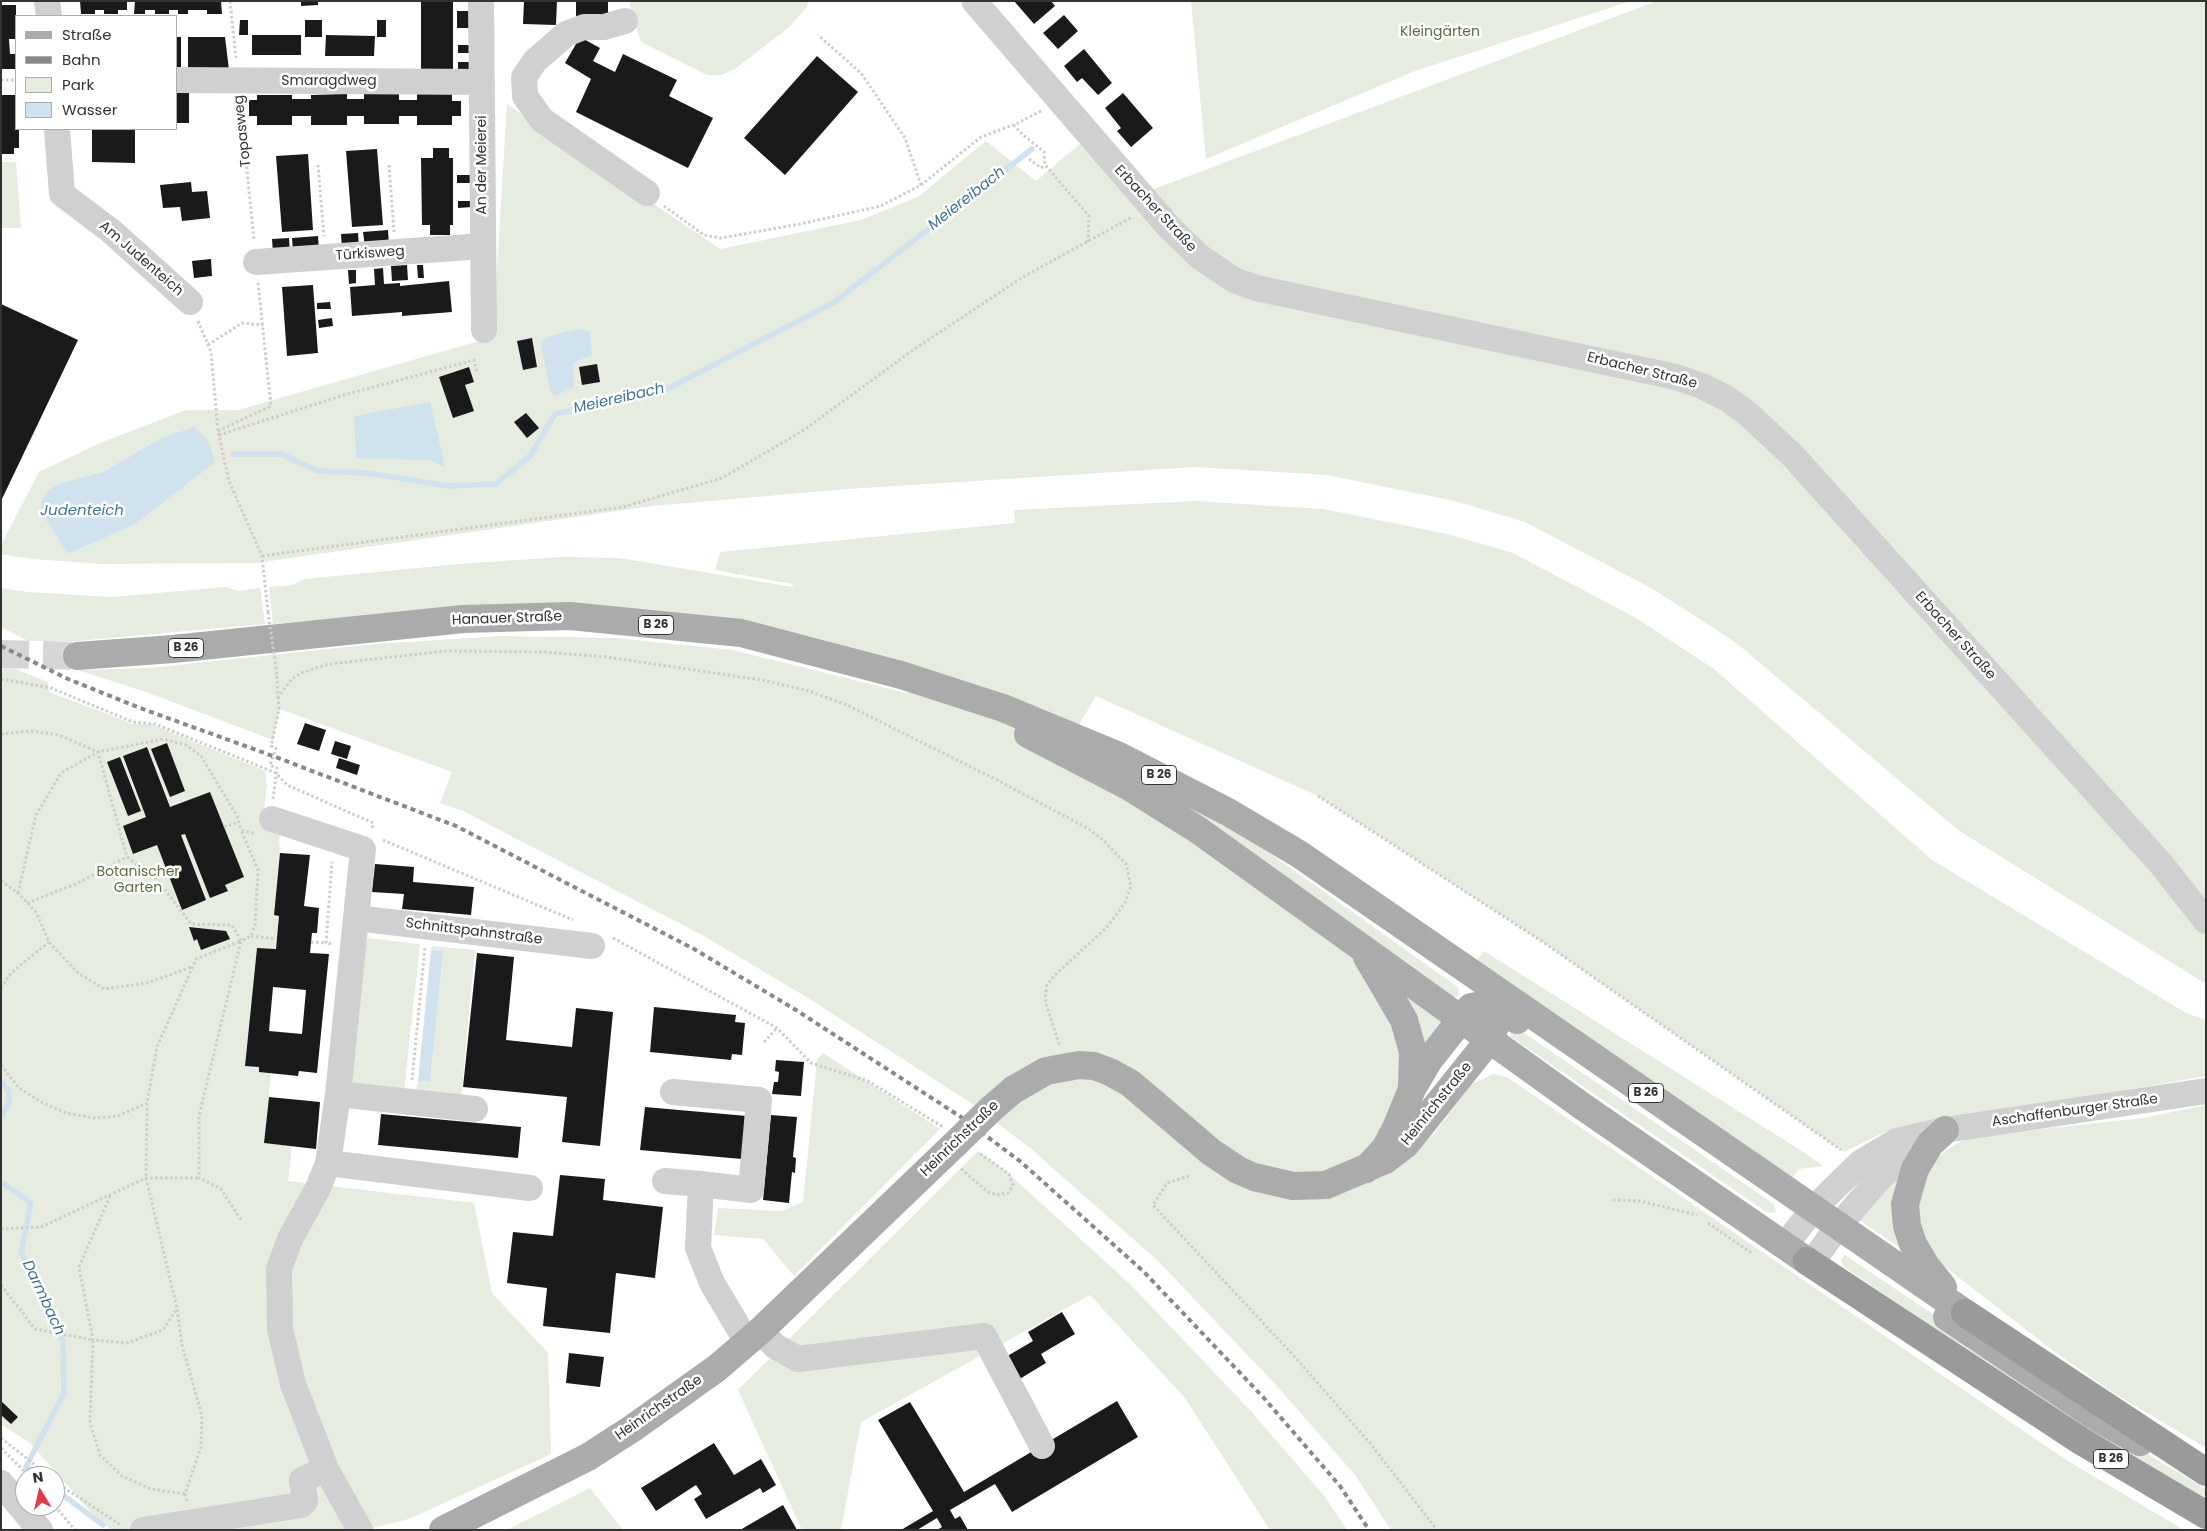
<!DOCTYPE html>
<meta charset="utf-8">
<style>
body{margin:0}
#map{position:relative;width:2207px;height:1531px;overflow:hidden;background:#fff;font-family:Poppins,sans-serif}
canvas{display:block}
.frame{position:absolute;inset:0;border:2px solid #333;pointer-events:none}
.legend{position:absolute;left:15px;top:15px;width:162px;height:115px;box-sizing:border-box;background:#fff;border:1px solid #adadad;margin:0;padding:6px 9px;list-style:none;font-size:15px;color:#333}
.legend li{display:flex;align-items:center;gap:10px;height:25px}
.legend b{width:25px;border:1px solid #adadad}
.north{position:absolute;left:15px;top:1466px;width:50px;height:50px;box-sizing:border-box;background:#fff;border:1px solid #adadad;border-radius:50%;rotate:351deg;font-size:14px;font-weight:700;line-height:20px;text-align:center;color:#333}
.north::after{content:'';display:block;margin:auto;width:18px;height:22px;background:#e63946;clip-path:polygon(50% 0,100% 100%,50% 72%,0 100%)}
</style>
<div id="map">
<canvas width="2207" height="1531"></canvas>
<div class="frame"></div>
<ul class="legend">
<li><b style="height:6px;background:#ababab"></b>Straße</li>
<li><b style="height:6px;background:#888"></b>Bahn</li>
<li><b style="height:14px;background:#e6ecdf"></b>Park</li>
<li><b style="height:14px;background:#cfe2ee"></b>Wasser</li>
</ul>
<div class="north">N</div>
</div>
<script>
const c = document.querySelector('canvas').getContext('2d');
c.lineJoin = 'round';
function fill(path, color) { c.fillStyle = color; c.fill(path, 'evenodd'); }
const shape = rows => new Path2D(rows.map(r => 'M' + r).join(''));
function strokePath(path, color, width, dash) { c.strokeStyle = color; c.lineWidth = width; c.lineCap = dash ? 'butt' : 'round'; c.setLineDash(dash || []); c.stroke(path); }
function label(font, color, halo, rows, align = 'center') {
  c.font = font + ' Poppins,sans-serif'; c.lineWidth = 5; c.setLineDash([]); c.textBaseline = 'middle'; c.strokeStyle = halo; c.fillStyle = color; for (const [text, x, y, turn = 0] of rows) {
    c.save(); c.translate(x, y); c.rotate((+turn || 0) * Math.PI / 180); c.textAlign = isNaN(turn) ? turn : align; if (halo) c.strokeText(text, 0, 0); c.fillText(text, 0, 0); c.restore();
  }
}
fill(shape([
 [630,1,808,1,807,7,788,28,735,69,721,75,707,75,641,42,630,10],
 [1191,1,1631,1,1415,71,1206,159],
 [1657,1,2206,1,2206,984,1958,830,1735,642,1653,589,1525,522,1455,501,1327,475,1195,467,848,489,652,506,256,563,102,564,32,559,1,554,1,545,39,472,100,443,186,410,238,410,493,337,507,104,720,249,861,220,918,197,986,141,1036,181,1082,142,1130,198],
 [159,439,214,462,134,525,68,554,49,489,61,483,103,472],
 [1,162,16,162,21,228,1,228],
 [1195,501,1323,509,1447,534,1513,553,1636,618,1714,669,1932,860,2186,1013,2206,1020,2206,1076,1885,1132,1844,1152,1543,942,1318,796,1096,696,1076,730,930,674,821,639,726,621,373,615,273,624,269,587,292,585,304,579,459,564,561,557,620,558,792,587,793,584,715,570,720,552,1015,523,1014,510],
 [226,587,238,591,260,588,265,624,77,641,28,641,1,627,1,588,28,592,111,597],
 [501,636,616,638,733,650,906,693,931,685,1055,748,1198,830,1363,966,1401,1039,1404,1161,1433,1135,1472,1084,1493,1074,1507,1077,2006,1419,2068,1461,2184,1530,1391,1530,1355,1475,1276,1385,1157,1260,1031,1149,971,1103,805,996,702,935,463,811,440,803,452,772,280,709,273,740,146,692,78,670,150,668,374,644],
 [1,663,48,682,49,692,133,724,151,724,265,771,267,785,263,819,282,831,279,838,280,853,274,915,279,916,276,949,257,948,245,1066,259,1067,259,1072,271,1073,264,1143,292,1146,288,1181,474,1203,492,1293,548,1353,551,1454,409,1519,364,1530,111,1530,90,1511,30,1443,1,1424],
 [1109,759,1254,842,1458,987,1459,995,1453,998],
 [367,938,420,944,404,1092,348,1086],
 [432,946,475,950,461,1098,416,1094,418,1081,430,1082,442,951,431,950],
 [1484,951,1808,1155,1823,1166,1799,1169,1789,1182,1474,964],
 [1397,984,1447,1020,1423,1050],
 [1517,1028,1774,1204,1776,1212,1768,1213,1511,1037,1510,1030],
 [823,1053,940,1129,794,1276,763,1239,714,1235,718,1208,782,1211,803,1202,817,1060],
 [2206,1105,2206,1448,2112,1392,2051,1349,1935,1259,1914,1214,1931,1164,1945,1151,1968,1137,2143,1118],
 [978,1151,1009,1174,1130,1284,1249,1409,1325,1497,1347,1530,1270,1530,1185,1398,1090,1295,861,1422,841,1530,802,1530,738,1390],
 [1899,1170,1908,1253,1856,1218],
 [1845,1255,2093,1422,2206,1489,2206,1502,2087,1431,1948,1338,1843,1266,1841,1260],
 [590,1488,623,1530,507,1530]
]), '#e6ecdf');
fill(shape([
 [578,329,590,332,592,355,573,363,574,387,555,396,550,391,541,344,547,337],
 [430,402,445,467,429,460,356,458,354,416],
 [194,427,208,440,215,462,134,525,68,554,42,513,41,502,49,489,61,483,103,472,159,439],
 [431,950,443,951,430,1082,418,1081]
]), '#cfe2ee');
strokePath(shape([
 [233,454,281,454,318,471,367,473,449,486,496,484,530,456,555,414,669,388,833,303,1032,149],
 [1,1082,8,1090,10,1101,1,1116],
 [1,1182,31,1203,21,1252,63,1341,64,1393,26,1467,38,1476],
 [55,1489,103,1525]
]), '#cfe2ee', 5.5);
fill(shape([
 [80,1,127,1,127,10,118,10,118,14,104,14,104,10,95,10,95,14,81,14],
 [135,1,221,1,222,14,207,14,207,10,188,10,188,14,178,14,178,10,169,10,169,14,155,14,155,10,145,10,145,14,134,14],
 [301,1,318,1,318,5,301,6],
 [421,1,453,1,453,71,421,71],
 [524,1,557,1,556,25,523,24],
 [576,1,608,1,608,16,576,16],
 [1014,1,1051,1,1055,6,1034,24],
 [1,5,16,5,16,39,9,39,10,54,16,54,16,69,1,69],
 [457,11,472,11,472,28,457,28],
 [1064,15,1078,31,1058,49,1043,33],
 [240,20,248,20,248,35,239,35],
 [305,20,322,20,322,37,305,37],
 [377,20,386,20,386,37,377,37],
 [252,35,301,35,301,55,252,55],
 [326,35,375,36,374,56,325,56],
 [176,37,181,37,181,67,176,68],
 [188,37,225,37,229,70,188,70],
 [580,37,600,48,593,61,615,72,623,54,677,80,669,96,713,118,688,168,576,112,591,79,565,63],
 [458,45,472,45,472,53,458,53],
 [1084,49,1112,83,1098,95,1082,78,1077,82,1064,66],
 [817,56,858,92,785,175,744,138],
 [458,62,472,62,471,69,458,69],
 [176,85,189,85,189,123,176,123],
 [1123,93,1153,128,1131,147,1117,131,1121,128,1105,108],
 [347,94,347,99,364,99,364,94,399,94,399,100,417,100,417,94,452,94,452,101,461,101,461,116,452,116,452,125,417,125,417,116,399,116,399,124,364,124,364,116,347,116,347,125,311,125,311,116,292,116,292,125,257,125,257,116,249,116,249,100,257,100,257,95,292,95,292,99,311,99,311,95],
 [1,95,16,95,16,129,19,129,19,148,14,148,14,154,1,154],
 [92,129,135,129,135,163,92,162],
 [433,148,449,148,449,158,453,158,453,225,450,225,450,235,430,235,430,225,422,225,421,158,433,158],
 [377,149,383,225,352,227,346,151],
 [308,154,313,230,282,232,276,156],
 [457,175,473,175,473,183,457,183],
 [191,182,192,192,207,191,210,218,182,221,180,207,163,208,160,185],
 [458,201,472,201,472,207,458,208],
 [388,230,389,245,365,247,363,232],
 [358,233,359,247,342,248,341,234],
 [318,236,319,250,293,252,292,238],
 [289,238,290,253,273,253,272,239],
 [211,259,212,276,194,278,192,261],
 [407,265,408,280,392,281,391,266],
 [417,265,423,265,424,278,418,278],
 [383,268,384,284,400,283,400,286,449,281,452,312,402,316,402,312,352,316,350,287,375,285,374,269],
 [348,270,356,270,356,283,349,284],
 [313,285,318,353,287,356,282,287],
 [330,302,331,309,317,309,317,303],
 [1,304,78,340,1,501],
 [332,318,333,326,319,328,318,320],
 [532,338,537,367,523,370,517,341],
 [597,364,600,382,582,385,579,367],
 [469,367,474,382,465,385,474,411,453,418,439,377],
 [526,413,539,428,527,438,514,422],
 [305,723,326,730,319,751,297,744],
 [335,741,351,746,347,759,331,754],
 [167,743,185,791,170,797,151,749],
 [147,747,170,807,210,792,244,877,225,885,228,891,210,898,185,834,181,835,206,900,182,910,157,845,133,854,123,826,146,817,123,756],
 [120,757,141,811,128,816,107,762],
 [339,758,360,765,357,775,336,768],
 [280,853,310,855,304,906,319,908,317,933,312,933,310,953,329,954,317,1073,299,1071,298,1076,259,1072,259,1067,245,1066,257,948,276,949,279,916,274,915],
 [273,987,306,990,302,1034,269,1031],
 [375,864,414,867,413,882,474,887,471,915,402,909,404,894,372,892],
 [189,927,226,931,230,939,201,950,197,939,194,941],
 [477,953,514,957,506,1040,572,1047,576,1008,613,1012,600,1146,562,1142,567,1097,463,1087],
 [654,1007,736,1015,735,1022,745,1023,742,1055,732,1054,731,1060,650,1052],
 [776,1060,804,1062,801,1096,772,1094,774,1082,778,1082,779,1072,775,1071],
 [269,1097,320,1102,316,1149,264,1143],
 [645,1107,747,1116,742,1159,640,1150],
 [381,1114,521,1127,518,1158,378,1145],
 [771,1115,797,1117,793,1157,796,1158,795,1173,792,1172,789,1203,763,1200],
 [560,1175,605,1179,603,1200,663,1207,655,1278,616,1273,610,1333,543,1326,547,1288,507,1283,513,1232,553,1236],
 [1062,1312,1075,1334,1041,1354,1046,1363,1018,1380,1004,1358,1033,1341,1028,1332],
 [569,1353,604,1357,600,1387,566,1383],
 [1,1401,18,1417,11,1424,1,1415],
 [1117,1401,1138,1437,1012,1512,995,1484,950,1510,955,1519,960,1516,968,1530,937,1530,942,1527,937,1518,917,1530,901,1530,933,1511,878,1420,910,1402,964,1492],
 [714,1443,734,1475,761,1459,776,1485,763,1493,760,1488,706,1519,694,1499,702,1494,696,1485,656,1511,641,1488],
 [783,1505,797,1530,740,1530]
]), '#1a1a1a');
strokePath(shape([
 [1,654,77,656]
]), '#d6d6d6', 28, [28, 14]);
strokePath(shape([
 [230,1,236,58],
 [1,80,16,80],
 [240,102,254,240],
 [1041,111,1014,125,1022,134,1044,152,1045,165,1089,216,1088,242],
 [1029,159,1041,168,1045,165],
 [318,165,324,236],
 [389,165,394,232],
 [921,185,981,137,1013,125],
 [664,206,704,235,721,238,800,224,881,206,921,185,905,138,861,73,818,35],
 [198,321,211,352,218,431,229,481,262,556,268,612],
 [208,345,242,323,263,325],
 [218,431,271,406,258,283],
 [219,435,344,395,474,360,477,373],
 [262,556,623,507,722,478,804,430,913,350,1023,277,1132,217],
 [276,667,277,678],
 [277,676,278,697,292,679,301,673,329,664,447,651,543,652,606,657,762,680,809,691,847,705,995,779,1089,829,1104,841,1126,864,1131,886,1125,903,1106,928,1055,975,1047,985,1045,999,1048,1010,1060,1047],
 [1,679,51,688,133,722,155,724,276,773,287,785,373,823,372,830],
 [1,734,31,731,59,735,98,752,127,857,157,879,191,924,232,925,241,941,251,936,255,925,258,870,241,830,256,834],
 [1318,796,1543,942,1841,1150],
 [273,799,277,768,270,765,276,748,271,746,279,709,278,695],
 [224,827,238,822],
 [383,840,573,920],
 [1,881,18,893,36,912,49,942,78,973,104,989,147,983,192,967],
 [18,893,36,815,61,773,98,752,163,739,186,745,201,756,237,816,241,830],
 [27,903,76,884,127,857],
 [251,936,277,939],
 [613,938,777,1028,811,1063,868,1081,943,1127],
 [311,942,326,943],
 [331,944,326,943,332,862],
 [1,988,11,973,49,942],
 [764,1042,777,1028],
 [1,1065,19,1088,43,1103,66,1113,94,1118,118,1116,147,1103],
 [412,1080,425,947],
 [961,1169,988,1192,997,1195,1008,1193,1013,1185,1009,1174,978,1152],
 [1189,1176,1167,1183,1153,1205,1295,1357,1370,1443,1437,1530],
 [110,1196,79,1267,93,1340,127,1343,163,1330,177,1308],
 [1613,1200,1640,1201,1697,1215],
 [1708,1223,1750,1252,1751,1250],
 [1,1229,41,1227,146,1178,199,1178],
 [1,1285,35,1329,93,1340,90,1423,100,1455,122,1476,151,1489,185,1494],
 [1,1438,49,1476],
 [1,1448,29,1476],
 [55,1482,121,1525],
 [187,1501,185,1494,201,1447,202,1416,182,1345,177,1308,146,1178,147,1103,157,1047,196,959,241,941,199,1116,199,1178,220,1188,242,1221],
 [55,1506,75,1530]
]), '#cdcdcd', 3, [2.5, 2.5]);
strokePath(shape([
 [47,1,49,16],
 [481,1,484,330],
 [974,1,1169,227,1200,257,1234,280,1256,288,1676,377,1702,386,1726,398,1747,413,1792,455,2161,864,2206,921],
 [625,21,604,27,584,27,566,34,535,61,524,77,525,96,542,120,647,193],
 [176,80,482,82],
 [57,129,62,194,111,231,190,302],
 [256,262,483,246],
 [272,819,363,849,338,1094,328,1163,318,1188,290,1239,279,1269,280,1329,293,1384,326,1469,360,1530],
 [356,918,592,946],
 [673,1092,759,1100,751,1190,701,1184,698,1248,712,1283,747,1342],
 [338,1094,475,1109],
 [328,1163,530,1188],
 [665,1181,701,1184],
 [1788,1247,1793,1235,1814,1208,1860,1163,1897,1141,1945,1130,2206,1091],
 [1807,1261,1818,1254,1839,1225,1880,1178,1910,1150,1926,1140],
 [760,1331,775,1346,798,1359,984,1336,1042,1446],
 [1,1483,40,1530],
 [143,1530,301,1505,305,1501,302,1480,326,1469]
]), '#d0d0d0', 26);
strokePath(shape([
 [77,656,173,649,463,619,570,616,741,633,901,675,1003,708,1119,756,1228,812,1299,854,1965,1313],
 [1028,734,1128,786,1198,830,1582,1106,1807,1261],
 [1367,957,1404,1020,1413,1052,1412,1085],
 [991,1109,1013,1090,1046,1071,1079,1065,1094,1066,1110,1072,1130,1083,1211,1152,1238,1170,1254,1177,1293,1186,1326,1185,1385,1160,1406,1144,1490,1039,1497,1022],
 [1366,1169,1385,1149,1396,1128,1412,1089,1429,1060,1471,1007,1488,1004,1517,1020],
 [1943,1287,1926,1266,1913,1244,1907,1226,1905,1204,1915,1169,1930,1144,1945,1130],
 [1947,1317,2096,1417,2140,1442],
 [443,1530,588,1457,633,1428,717,1368,760,1331,954,1145]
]), '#ababab', 28);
strokePath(shape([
 [1807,1261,2081,1441,2206,1515],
 [1965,1313,2206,1472]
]), '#9a9a9a', 28);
strokePath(shape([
 [1,646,68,679,140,708,273,756,456,826,694,949,796,1010,961,1117,1021,1162,1143,1271,1263,1397,1340,1486,1369,1530]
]), '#888', 4, [5, 4]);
strokePath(shape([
 [268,612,276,667]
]), '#cdcdcd', 3, [2.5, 2.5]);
strokePath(shape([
 [954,1145,991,1109]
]), '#ababab', 28);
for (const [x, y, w] of [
 [656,625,35],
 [186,648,35],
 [1159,775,35],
 [1646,1093,35],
 [2111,1459,35]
]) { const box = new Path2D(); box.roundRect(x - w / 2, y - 9.5, w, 19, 4); c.fillStyle = '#fff'; c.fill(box); strokePath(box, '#333', 1); }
label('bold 12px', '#333', null, [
 ["B 26",656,625],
 ["B 26",186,648],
 ["B 26",1159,775],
 ["B 26",1646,1093],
 ["B 26",2111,1459]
]);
label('14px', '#56703f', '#fff', [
 ["Kleingärten",1440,32],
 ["Botanischer",138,872],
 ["Garten",138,888]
]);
label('14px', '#333', '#fff', [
 ["Smaragdweg",329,81],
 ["Topasweg",243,131,-96],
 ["An der Meierei",482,165,-90],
 ["Erbacher Straße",1155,209,47],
 ["Türkisweg",370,254,-4],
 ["Am Judenteich",141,259,41],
 ["Erbacher Straße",1642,371,14],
 ["Hanauer Straße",507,619,-2],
 ["Erbacher Straße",1955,636,48],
 ["Schnittspahnstraße",474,932,7],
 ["Heinrichstraße",1437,1104,-51],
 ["Aschaffenburger Straße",2075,1111,-8],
 ["Heinrichstraße",960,1139,-44],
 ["Heinrichstraße",659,1408,-35]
]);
label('italic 15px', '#3f7597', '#fff', [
 ["Meiereibach",967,199,-38],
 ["Meiereibach",619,399,-13],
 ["Judenteich",82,511],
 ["Darmbach",43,1298,65]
]);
</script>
